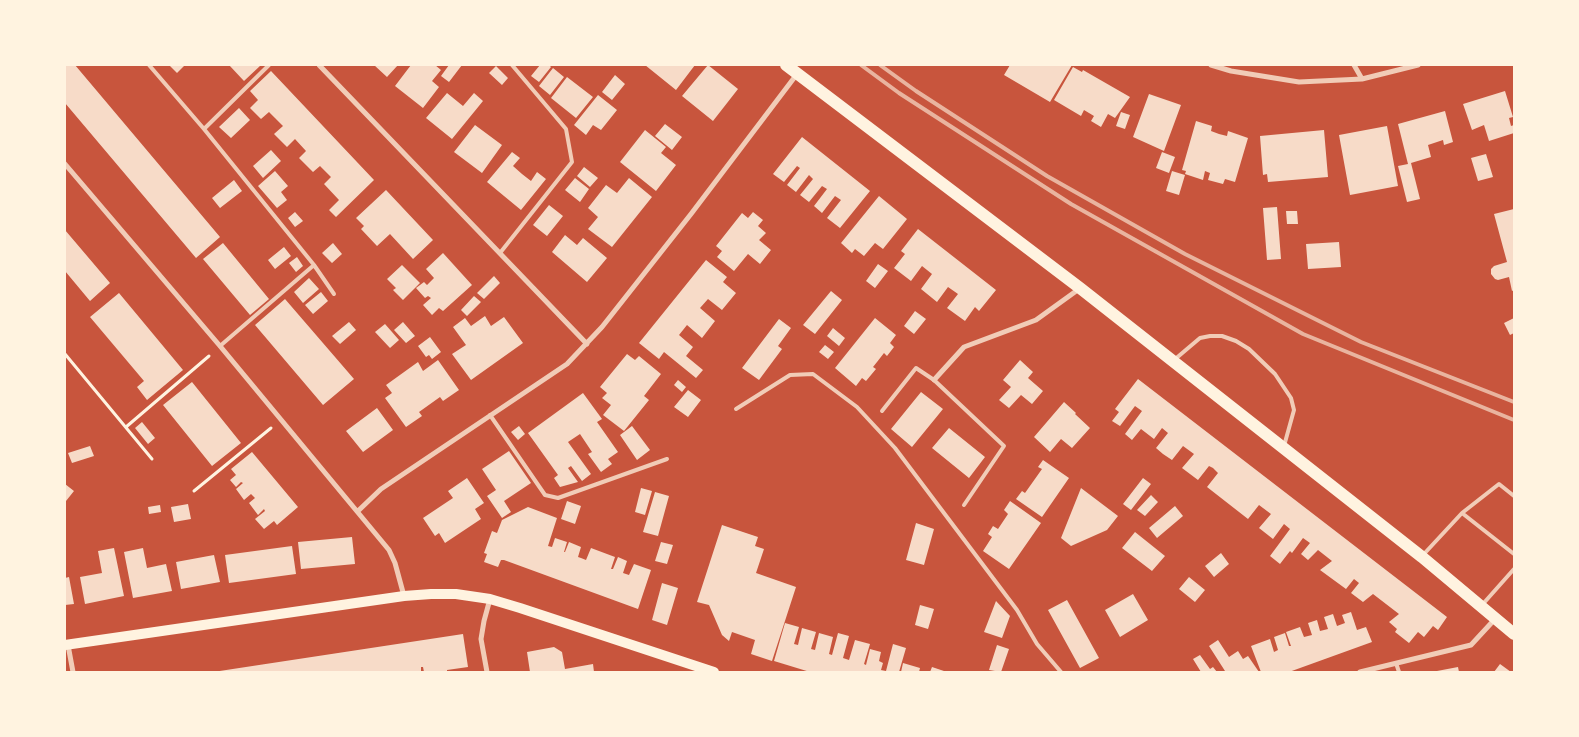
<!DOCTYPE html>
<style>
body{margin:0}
#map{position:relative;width:1579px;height:737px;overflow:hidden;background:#c8553d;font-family:Montserrat,sans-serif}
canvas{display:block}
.frame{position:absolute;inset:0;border:66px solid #fff3e0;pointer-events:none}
</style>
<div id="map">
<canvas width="1579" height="737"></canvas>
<div class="frame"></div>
</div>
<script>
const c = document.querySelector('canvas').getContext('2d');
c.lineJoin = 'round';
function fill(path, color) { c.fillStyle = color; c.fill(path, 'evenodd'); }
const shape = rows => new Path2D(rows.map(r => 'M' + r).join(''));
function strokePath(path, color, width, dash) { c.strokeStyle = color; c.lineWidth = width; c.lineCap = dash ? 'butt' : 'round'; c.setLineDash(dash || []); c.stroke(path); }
fill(shape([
 [65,65,75,65,220,237,196,258,65,103],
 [169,65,185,65,177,73],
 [229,65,261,65,244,81],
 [374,65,398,65,387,77],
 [411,65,435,65,441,70,432,81,439,87,423,108,395,86],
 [449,65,462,65,449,82,441,76],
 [540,65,549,65,551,67,539,82,531,76],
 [645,65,695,65,676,90],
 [708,65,738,89,713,121,682,96],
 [1010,65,1072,65,1050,102,1004,75],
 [496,66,508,78,502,85,489,73],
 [1073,67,1082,72,1083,70,1130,97,1115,118,1108,114,1101,127,1091,121,1094,116,1084,110,1081,116,1054,100],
 [553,68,564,77,550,95,539,86],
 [271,71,374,180,336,217,329,210,339,200,324,184,331,177,320,166,313,172,299,158,306,151,295,139,287,147,274,134,283,126,269,112,261,119,250,108,258,100,250,91],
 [615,75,625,84,612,100,602,92],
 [567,77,593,97,576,118,551,98],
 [1505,91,1513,117,1509,118,1511,126,1514,125,1514,133,1489,141,1484,125,1472,130,1463,104],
 [447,93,463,106,474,93,483,101,452,139,426,118],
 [1149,94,1181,105,1164,151,1133,137],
 [598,95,617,110,601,130,593,125,586,135,574,125],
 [239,108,250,120,231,138,219,127],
 [1445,111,1453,142,1444,145,1443,140,1428,145,1431,157,1411,163,1420,199,1407,202,1398,166,1408,164,1398,124],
 [1121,112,1130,115,1125,129,1116,126],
 [1196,121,1212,126,1211,131,1219,134,1227,136,1228,131,1248,138,1235,182,1225,179,1223,184,1208,180,1210,173,1205,171,1203,180,1185,174,1186,171,1182,170],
 [665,124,682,137,672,150,655,136],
 [475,125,502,145,482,173,454,152],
 [1387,126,1398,186,1350,195,1339,135],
 [645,130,666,147,661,153,676,165,656,191,620,162],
 [1324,130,1328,177,1268,182,1267,174,1263,175,1260,136],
 [802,137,870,191,840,228,827,218,841,200,835,196,822,213,814,206,827,189,822,186,809,202,800,195,813,179,809,175,796,192,787,185,800,168,797,166,784,182,773,174],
 [271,150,281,161,263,178,253,166],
 [512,152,520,158,513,166,522,174,531,181,537,172,546,179,521,210,487,182],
 [1162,152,1175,157,1169,173,1156,168],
 [1486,154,1493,177,1478,181,1471,158],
 [584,167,598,178,590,187,577,176],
 [275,171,288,186,281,192,287,200,277,208,258,186],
 [1172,171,1185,175,1179,195,1166,191],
 [575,178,589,189,580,202,565,190],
 [629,178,652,197,612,247,588,229,598,217,588,208,606,185,617,193],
 [234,180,242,191,220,208,212,198],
 [386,190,433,240,413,259,390,234,377,246,361,229,364,226,356,218],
 [879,196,907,219,883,249,875,243,864,256,855,249,852,253,841,243],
 [549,205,563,216,547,236,533,225],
 [1277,207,1281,259,1267,260,1263,208],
 [1514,209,1514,290,1512,291,1509,277,1498,280,1495,279,1491,274,1491,269,1494,266,1507,262,1494,214],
 [1286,211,1297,211,1298,224,1287,224],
 [295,212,303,221,295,227,288,218],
 [753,212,763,220,758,226,766,233,759,240,771,250,760,264,748,254,734,271,717,257,722,251,716,246,742,213,748,218],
 [918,229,996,290,979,311,975,307,965,321,947,308,958,294,948,287,937,302,921,289,932,274,922,266,911,281,894,268,905,254,901,251],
 [65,230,110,283,90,301,65,271],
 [565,235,577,245,583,238,607,258,587,282,552,252],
 [1339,242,1341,267,1308,269,1306,244],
 [223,243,269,299,250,315,203,259],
 [333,243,342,254,332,263,322,253],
 [284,247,291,256,275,269,268,260],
 [443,253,472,285,443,311,439,308,432,315,423,305,431,298,428,296,425,298,416,288,424,282,427,285,434,278,426,269],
 [297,257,303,266,296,272,289,263],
 [706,260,727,277,723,282,736,293,722,310,708,299,700,308,715,321,702,338,687,325,679,335,693,347,686,356,703,370,696,378,664,352,659,359,639,343],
 [878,264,888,271,875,288,866,281],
 [402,265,420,283,403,300,393,290,396,288,387,279],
 [494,276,500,283,484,299,477,293],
 [309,278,319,289,303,303,294,292],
 [831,291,842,300,815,334,803,325],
 [321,292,328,301,313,314,305,305],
 [119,293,183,370,147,400,137,387,144,381,90,317],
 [474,296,481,302,467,316,461,310],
 [285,299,354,379,323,405,255,325],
 [915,311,926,319,914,334,904,326],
 [485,316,491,326,504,317,523,343,471,380,452,354,466,345,453,327,465,318,471,326],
 [875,318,896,335,890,343,894,347,887,356,884,353,877,362,873,367,876,369,866,381,862,378,856,386,835,368],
 [1514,318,1514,333,1510,335,1504,323],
 [779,319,791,328,778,346,782,349,759,380,742,368],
 [349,322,356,330,340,344,332,336],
 [403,322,415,336,406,343,394,330],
 [385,324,399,340,390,348,375,332],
 [833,328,845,338,839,346,827,336],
 [430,337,441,352,432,359,429,355,426,357,418,346],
 [825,345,834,352,828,359,819,352],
 [627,354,635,360,639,356,661,374,644,396,649,400,624,431,603,415,611,405,602,398,607,393,600,387],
 [438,360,459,390,443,401,440,397,419,412,422,416,406,427,385,398,392,393,386,385,418,362,423,371],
 [1020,360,1033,372,1028,378,1043,391,1032,404,1021,395,1009,408,999,400,1011,387,1003,380],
 [1138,379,1447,617,1438,630,1433,626,1424,637,1418,632,1409,643,1395,632,1397,629,1389,622,1399,614,1373,594,1363,602,1351,593,1359,583,1354,579,1346,589,1320,570,1332,561,1318,550,1308,560,1301,554,1310,543,1303,538,1292,553,1290,551,1280,564,1270,556,1290,529,1284,524,1273,539,1259,528,1271,514,1259,505,1248,519,1207,487,1218,473,1213,468,1209,466,1198,480,1182,468,1194,454,1183,446,1172,460,1163,454,1156,448,1168,433,1162,428,1154,439,1141,429,1132,440,1125,434,1142,411,1135,406,1120,426,1112,421,1119,412,1115,409],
 [678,380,686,387,682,392,674,385],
 [192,382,241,443,212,466,163,405],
 [688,390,701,400,688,417,674,407],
 [921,392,943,409,912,447,891,429],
 [583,393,602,419,597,422,618,452,608,459,612,464,601,472,588,454,592,452,580,434,568,442,591,474,582,481,571,466,568,468,578,482,560,487,554,478,558,475,528,433],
 [1064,402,1076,413,1075,414,1090,428,1072,448,1061,439,1050,452,1034,437],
 [377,408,393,430,363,452,346,431],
 [142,422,155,438,148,444,135,428],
 [519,426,525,434,518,440,511,432],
 [632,426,650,450,637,460,620,435],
 [949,428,985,457,969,478,932,448],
 [90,446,94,456,72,463,68,453],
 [509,451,531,483,504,501,511,512,502,518,487,496,496,490,482,469],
 [252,452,298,507,277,525,274,521,264,529,255,519,265,511,264,509,258,515,249,503,255,498,251,494,244,500,236,489,243,483,241,482,236,487,230,480,236,475,231,469],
 [1043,460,1069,478,1042,517,1016,499,1022,491,1025,493,1042,469,1038,467],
 [467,478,484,503,475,509,481,519,445,543,439,533,435,536,423,518,453,498,448,491],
 [1143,478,1151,484,1131,510,1123,504],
 [65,484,74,491,66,501,65,500],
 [641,488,652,491,645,515,635,512],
 [1081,488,1118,516,1107,530,1071,546,1061,538],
 [655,492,669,496,658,536,643,532],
 [1151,495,1158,502,1145,516,1137,510],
 [567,501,581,506,575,524,561,519],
 [1010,501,1041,523,1009,569,983,551,992,537,988,534,993,526,998,529,1008,514,1004,510],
 [188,504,191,519,174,522,171,507],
 [160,505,161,512,149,514,148,507],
 [1175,506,1183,516,1157,538,1149,528],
 [528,507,557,518,548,546,552,547,555,538,567,542,564,552,565,552,569,542,581,547,578,557,581,558,586,560,591,548,615,557,611,569,613,569,618,557,627,561,623,573,629,575,634,564,651,570,638,609,504,560,501,560,498,567,484,562,487,554,484,553,492,531,497,533,502,520],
 [916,523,934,529,924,565,906,560],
 [722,525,758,537,755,546,764,549,756,573,796,587,772,661,751,654,755,640,732,632,729,641,722,635,709,605,697,602],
 [1135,532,1165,556,1152,571,1122,548],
 [352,537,355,564,301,569,298,542],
 [661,542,673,545,667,564,655,561],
 [292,546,296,574,229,583,225,555],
 [114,548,124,596,85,604,80,577,102,573,98,551],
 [143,548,147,568,166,564,172,591,133,598,124,552],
 [1221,553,1229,564,1214,577,1205,566],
 [214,555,220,582,181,589,176,562],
 [69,577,74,604,65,605,65,578],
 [1189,577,1205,590,1195,602,1179,589],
 [662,583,678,588,667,625,652,620],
 [1133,594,1148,620,1120,637,1105,610],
 [1067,600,1099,658,1080,668,1048,610],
 [996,601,1010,616,1002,638,984,632],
 [920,605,934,609,928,629,915,625],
 [1351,612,1357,630,1366,627,1372,642,1289,672,1261,672,1251,646,1270,639,1274,652,1278,650,1274,637,1285,633,1289,646,1291,646,1286,632,1300,627,1304,637,1312,635,1308,623,1317,620,1320,631,1328,629,1324,617,1333,614,1337,626,1345,623,1342,615],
 [785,623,799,627,794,644,798,645,802,628,816,632,811,649,815,650,819,633,833,637,829,654,832,655,838,633,849,636,843,658,849,660,855,640,870,644,864,664,866,665,870,649,881,652,879,661,883,663,881,670,886,671,893,644,906,648,899,672,810,672,774,661],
 [463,634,468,667,447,670,447,672,424,672,423,667,421,667,421,672,213,672],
 [1218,640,1229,657,1238,651,1243,659,1248,656,1259,672,1223,672,1225,671,1209,646],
 [997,645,1009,649,1001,672,989,670],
 [554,647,562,652,565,669,593,664,594,672,530,672,527,652],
 [1200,655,1210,669,1213,667,1217,672,1201,672,1193,659],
 [903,663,920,668,919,672,901,672],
 [1500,664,1511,672,1494,672],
 [932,667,947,672,930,672],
 [1458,667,1459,672,1437,672,1437,671]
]), '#f7dbc8');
strokePath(shape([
 [65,354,152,459],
 [126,427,209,356],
 [194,491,271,428]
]), '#fff3e0', 3);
strokePath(shape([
 [149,65,204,129,314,265,334,294],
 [204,129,269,65],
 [500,253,572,162,566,129,512,65],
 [220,346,314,265],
 [1174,360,1200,338,1210,336,1222,336,1236,341,1249,349,1275,374,1291,398,1294,410,1284,446],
 [736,409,790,375,813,374,857,407,895,448,1017,610,1037,644,1061,672],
 [882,411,916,368,934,380,1004,446,964,505],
 [490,415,545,495,558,498,667,459],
 [1462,513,1499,484,1514,496],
 [1423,555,1462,513,1514,554],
 [1482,605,1514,569],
 [1396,663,1399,672]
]), '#f1ccb7', 4);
strokePath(shape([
 [319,65,587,344],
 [1211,65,1231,71,1299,82,1362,79,1418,65],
 [1354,65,1362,79],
 [65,164,220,346,389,550,395,563,404,596],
 [934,380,964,347,1036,320,1079,289],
 [358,511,381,489,567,364,602,327,691,214,797,74],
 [68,645,73,672],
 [487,672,481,639,484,621,490,599],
 [1360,672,1471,645,1495,619]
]), '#f1ccb7', 5);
strokePath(shape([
 [65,645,404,596,431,594,456,594,490,599,520,608,714,672]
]), '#fff3e0', 10);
strokePath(shape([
 [786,65,1080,288,1422,557,1514,634]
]), '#fff3e0', 12);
strokePath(shape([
 [861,65,899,93,1071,204,1303,334,1514,420],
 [880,65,916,91,1047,176,1185,254,1361,342,1514,402]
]), '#e9b49f', 4);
</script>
